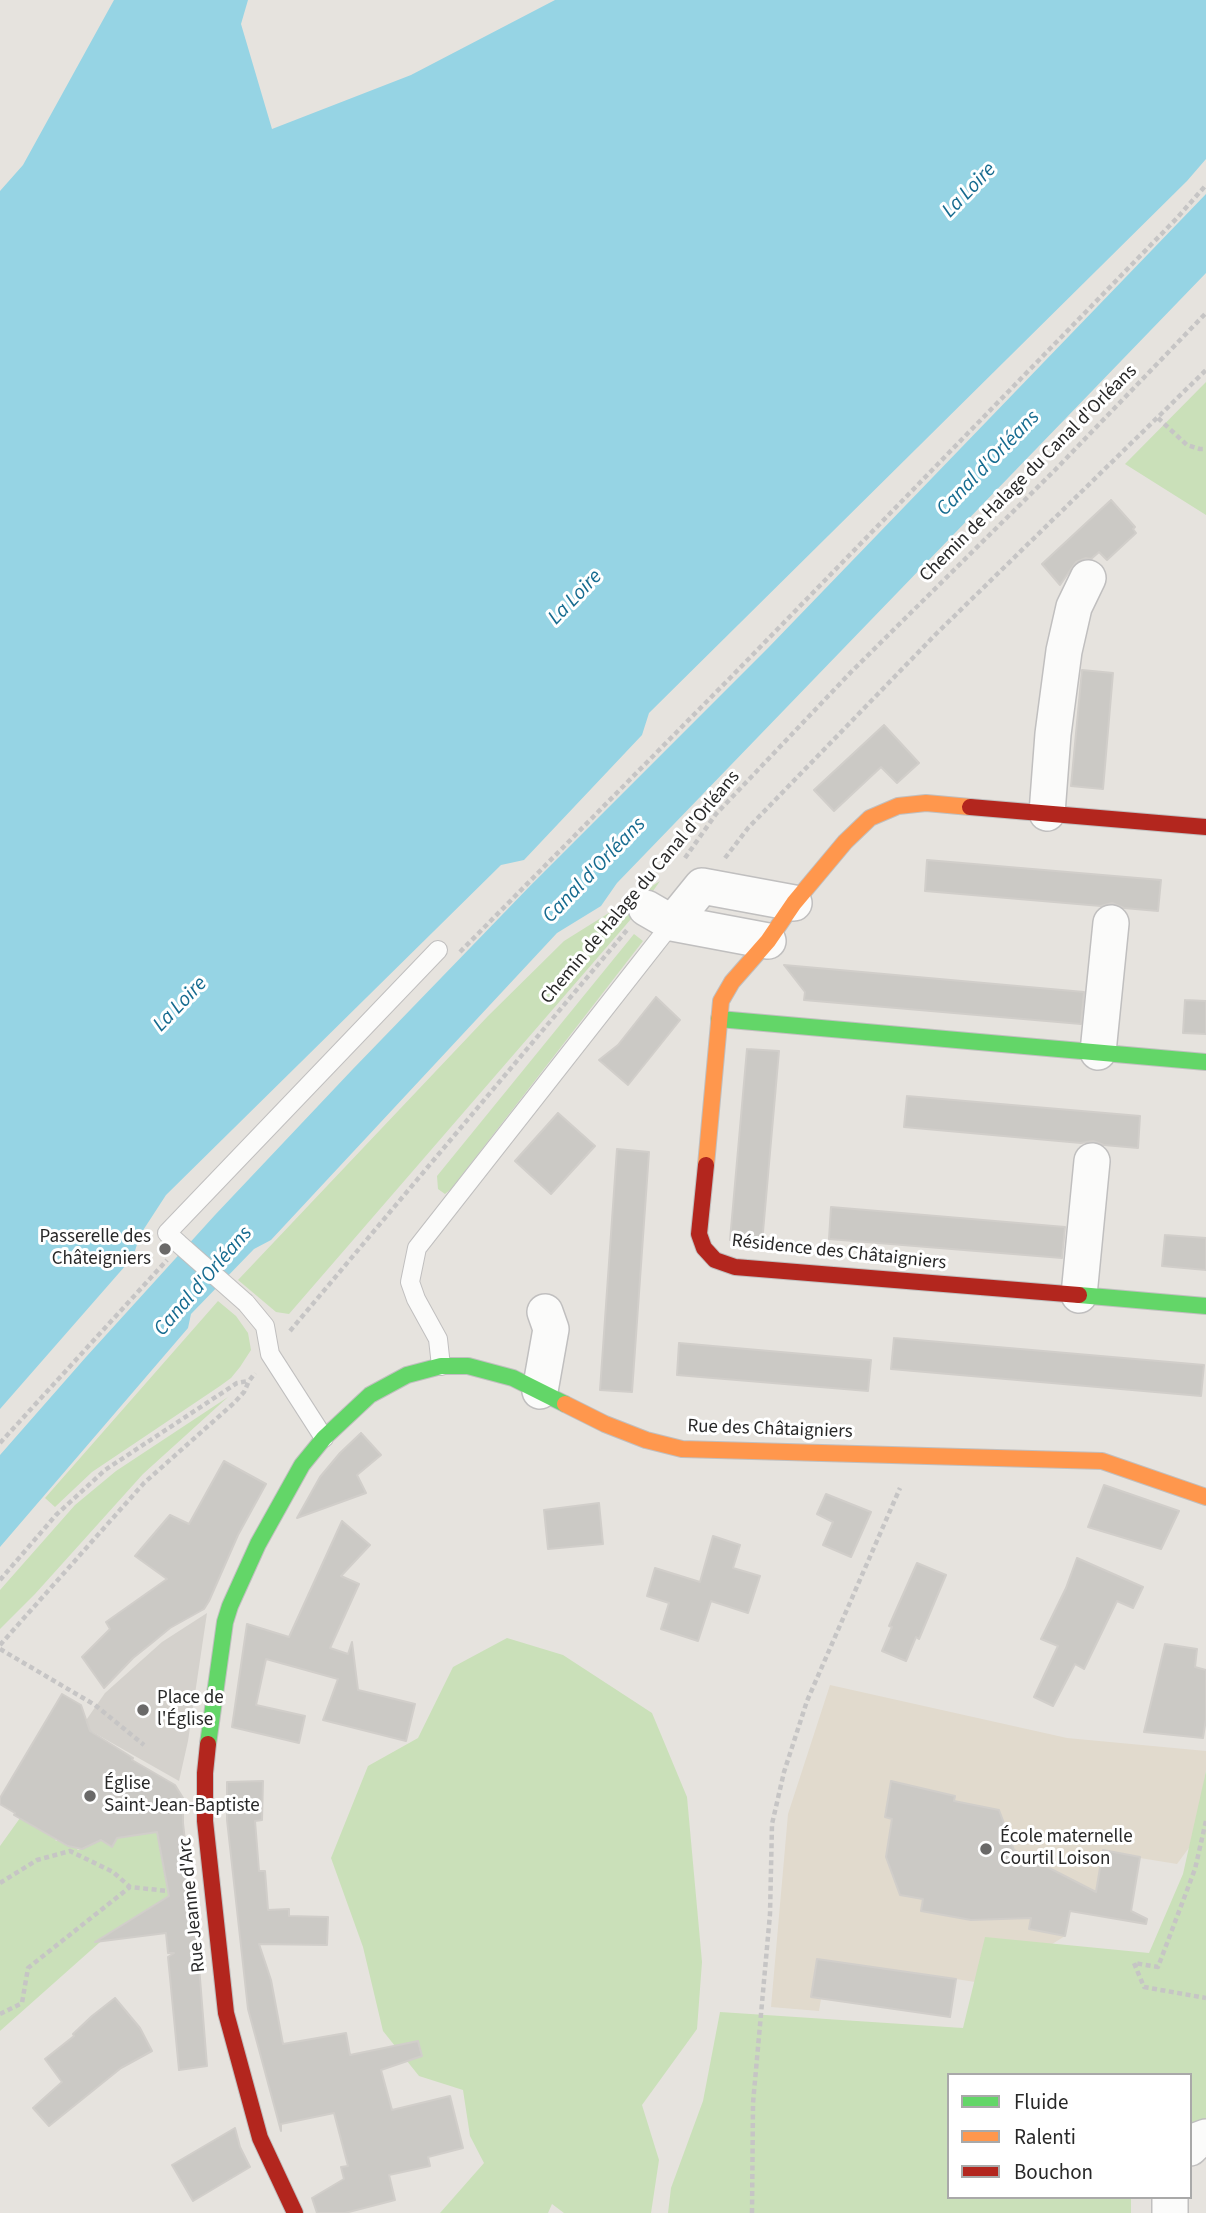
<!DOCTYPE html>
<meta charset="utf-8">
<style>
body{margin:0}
#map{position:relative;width:1206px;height:2213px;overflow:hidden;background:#e6e3de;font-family:"Source Sans 3",sans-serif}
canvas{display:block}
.legend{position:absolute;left:947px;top:2073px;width:245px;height:126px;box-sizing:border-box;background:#fff;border:2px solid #a9a9a9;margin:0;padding:9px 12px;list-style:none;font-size:21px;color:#282828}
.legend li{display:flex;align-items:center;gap:14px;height:35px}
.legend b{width:35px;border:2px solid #a9a9a9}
</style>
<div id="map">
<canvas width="1206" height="2213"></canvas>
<ul class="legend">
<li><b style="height:9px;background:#63d668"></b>Fluide</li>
<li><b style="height:9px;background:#ff974d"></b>Ralenti</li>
<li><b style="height:9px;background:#b3261e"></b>Bouchon</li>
</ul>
</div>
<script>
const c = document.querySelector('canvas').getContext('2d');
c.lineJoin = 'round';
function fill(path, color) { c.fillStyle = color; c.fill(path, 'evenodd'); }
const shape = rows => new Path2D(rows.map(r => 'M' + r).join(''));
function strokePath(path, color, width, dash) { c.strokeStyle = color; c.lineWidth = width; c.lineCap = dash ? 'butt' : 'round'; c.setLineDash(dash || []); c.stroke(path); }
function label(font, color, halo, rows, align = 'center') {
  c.font = font + ' "Source Sans 3",sans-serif'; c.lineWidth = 6; c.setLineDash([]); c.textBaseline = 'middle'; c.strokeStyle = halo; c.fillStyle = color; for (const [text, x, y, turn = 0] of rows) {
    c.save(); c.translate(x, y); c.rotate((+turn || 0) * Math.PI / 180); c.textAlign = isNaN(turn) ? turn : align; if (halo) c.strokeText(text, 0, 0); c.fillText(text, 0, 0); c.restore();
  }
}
fill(shape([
 [830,1685,1067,1738,1206,1751,1206,1770,1194,1841,1177,1864,1140,1858,1129,1921,1085,1913,1073,1893,1065,1936,988,1984,956,1979,950,2017,821,1999,819,2011,771,2007,788,1814]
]), '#e1dacd');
fill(shape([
 [1206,382,1206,515,1125,464],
 [660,881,644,904,289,1314,276,1312,238,1280,488,1016,564,941],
 [634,934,643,941,451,1189,445,1194,438,1189,437,1176],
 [218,1301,236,1316,248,1333,251,1350,240,1367,231,1378,220,1386,92,1472,55,1507,45,1498],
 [228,1397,143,1474,35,1594,0,1629,0,1590,75,1505,116,1471],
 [507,1638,563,1655,652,1713,687,1797,702,1962,697,2029,642,2105,659,2160,651,2213,564,2213,552,2204,548,2213,440,2213,484,2163,470,2136,463,2090,419,2076,383,2031,363,1947,331,1858,368,1766,418,1738,453,1667],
 [1206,1771,1206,2121,1190,2127,1190,2075,949,2075,949,2197,1131,2197,1131,2213,668,2213,671,2188,703,2101,720,2012,963,2028,985,1937,1149,1953,1183,1874],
 [134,1803,166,1841,159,1845,171,1908,108,1935,0,2031,0,1846,20,1818,54,1837,56,1841,60,1839,65,1844,75,1847,78,1850,81,1849,80,1846,90,1834,112,1846]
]), '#cae0b9');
fill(shape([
 [207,1613,188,1741,179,1781,82,1726,105,1693,162,1642]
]), '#d4d1cc');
fill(shape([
 [114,0,248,0,241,24,272,129,411,75,555,0,1206,0,1206,159,1187,181,649,713,642,735,524,860,501,865,166,1195,140,1235,133,1257,0,1409,0,191,23,165],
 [1206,194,1206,273,617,883,601,906,557,933,271,1240,254,1249,191,1314,188,1328,0,1547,0,1455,86,1357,215,1215,352,1070,530,886,768,648]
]), '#96d4e4');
const building = shape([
 [1111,500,1135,527,1133,529,1136,533,1107,560,1099,552,1091,559,1086,558,1076,562,1060,585,1042,564,1111,500],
 [1082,670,1113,673,1103,789,1071,786,1082,670],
 [884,725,919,763,897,783,881,767,834,811,814,790,884,725],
 [927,860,1161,880,1158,911,1124,908,1112,903,1101,906,925,891,927,860],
 [784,965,1084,992,1081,1024,804,1000,805,992,784,965],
 [656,997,680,1020,628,1085,599,1060,618,1045,656,997],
 [1185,1000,1206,1001,1206,1034,1183,1033,1185,1000],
 [747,1049,779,1051,762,1243,730,1240,747,1049],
 [907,1096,1140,1116,1138,1148,1104,1145,1093,1141,1081,1143,904,1127,907,1096],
 [558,1113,595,1146,551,1194,515,1161,558,1113],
 [617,1149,649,1152,632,1392,600,1390,617,1149],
 [831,1207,1065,1227,1062,1258,829,1239,831,1207],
 [1165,1235,1206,1238,1206,1270,1162,1266,1165,1235],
 [894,1338,1204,1365,1201,1396,891,1369,894,1338],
 [679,1343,871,1360,868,1391,677,1375,679,1343],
 [361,1433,381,1455,357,1475,366,1493,297,1518,320,1477,340,1453,361,1433],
 [224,1461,266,1484,238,1535,209,1601,204,1609,170,1628,153,1642,133,1658,104,1688,82,1657,110,1629,106,1622,167,1579,135,1556,170,1515,189,1524,224,1461],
 [1104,1485,1179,1511,1161,1549,1088,1527,1104,1485],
 [826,1494,871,1512,851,1557,823,1545,833,1522,817,1514,826,1494],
 [599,1503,603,1544,548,1549,544,1510,599,1503],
 [342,1521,370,1545,341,1576,359,1584,330,1648,348,1654,352,1642,358,1690,415,1704,406,1741,323,1720,338,1679,266,1659,256,1705,305,1716,299,1743,232,1727,247,1624,289,1637,342,1521],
 [713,1536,740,1545,733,1568,760,1576,748,1613,711,1601,698,1641,661,1629,669,1603,647,1596,655,1568,700,1582,713,1536],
 [1077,1558,1143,1587,1133,1608,1117,1601,1084,1669,1075,1664,1053,1706,1034,1697,1058,1646,1041,1639,1066,1588,1077,1558],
 [917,1563,946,1575,919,1639,916,1637,906,1661,882,1651,892,1627,889,1626,917,1563],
 [1165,1644,1197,1649,1195,1667,1206,1670,1206,1719,1203,1738,1144,1732,1165,1644],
 [62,1694,81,1705,90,1731,133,1758,132,1760,175,1785,183,1798,183,1823,199,1966,207,2066,179,2070,168,1957,174,1953,168,1953,166,1933,95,1942,169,1896,157,1832,117,1838,112,1847,101,1840,82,1849,68,1846,14,1815,15,1813,0,1804,0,1798,62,1694],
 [263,1781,262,1820,255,1821,259,1871,265,1871,268,1910,289,1909,289,1916,328,1917,327,1945,259,1944,271,1980,283,2044,346,2033,350,2055,418,2041,422,2056,381,2070,392,2110,450,2096,463,2148,428,2157,430,2166,389,2175,395,2200,345,2213,317,2213,312,2198,344,2179,341,2167,348,2166,334,2113,281,2124,281,2131,248,2009,227,1820,227,1782,263,1781],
 [891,1781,955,1796,954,1801,999,1810,1014,1850,1096,1892,1103,1850,1140,1857,1131,1911,1147,1919,1146,1924,1070,1911,1065,1936,1029,1929,1031,1918,971,1920,921,1911,923,1899,900,1895,886,1857,892,1819,885,1817,891,1781],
 [817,1959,956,1979,950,2017,811,1997,817,1959],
 [115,1998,140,2028,152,2051,121,2068,49,2126,33,2108,62,2082,45,2059,74,2036,73,2034,92,2016,115,1998],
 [235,2128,240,2147,250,2167,193,2201,172,2165,235,2128]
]);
fill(building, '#cbc9c5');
strokePath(building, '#d1ceca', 2);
const lane = shape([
 [178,1243,167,1233,438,950],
 [246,1303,265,1326,270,1354,324,1438],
 [441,1366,438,1339,416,1299,410,1282,417,1248,672,923]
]);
const street = shape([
 [1047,813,1053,734,1064,651,1074,607,1088,578],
 [646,908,672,923,768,941],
 [672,923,702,886,794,903],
 [1098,1052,1111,923],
 [1079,1295,1092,1161],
 [540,1391,551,1329,545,1312],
 [1190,2148,1198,2140,1206,2137],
 [1170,2213,1170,2197]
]);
const fast = shape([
 [719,1019,1206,1062],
 [1079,1295,1206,1306],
 [208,1744,225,1622,230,1606,258,1544,302,1465,324,1438,370,1395,407,1375,441,1366,468,1366,513,1378,565,1404]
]);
const slow = shape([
 [706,1165,721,1001,732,982,768,941,794,903,845,842,870,818,898,806,926,803,970,807],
 [565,1404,605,1424,646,1440,682,1449,1102,1461,1206,1497]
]);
const jam = shape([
 [970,807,1206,827],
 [706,1165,699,1234,704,1248,715,1260,735,1267,1079,1295],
 [208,1744,205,1773,205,1821,226,2013,260,2138,295,2213]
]);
strokePath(lane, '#c0bfbf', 20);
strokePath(street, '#c0bfbf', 38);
strokePath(fast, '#c0bfbf', 18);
strokePath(slow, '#c0bfbf', 18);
strokePath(jam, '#c0bfbf', 18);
strokePath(shape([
 [1158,418,1187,445,1200,449,1206,449],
 [685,858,716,814,852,671,1055,470,1206,313],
 [725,858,748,828,936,634,1206,370],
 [460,952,732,676,1177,218,1206,185],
 [290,1331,627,930],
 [0,1443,167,1260],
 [0,1580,56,1515,105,1470,237,1383,248,1381],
 [0,1645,144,1483,234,1403,244,1392,249,1381,255,1373],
 [0,1649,95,1705,144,1745],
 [1206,1821,1195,1869,1158,1967,1134,1963,1144,1987,1206,1998],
 [0,1883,37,1860,70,1851,113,1872,130,1887,168,1891],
 [0,2014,22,2003,28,1968,130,1887],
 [752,2213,753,2103,770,1914,772,1824,784,1772,807,1701,900,1488]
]), '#c6c5c5', 4.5, [5, 3.5]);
strokePath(lane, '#fbfbfa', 18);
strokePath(street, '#fbfbfa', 35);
strokePath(fast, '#63d668', 16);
strokePath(slow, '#ff974d', 16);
strokePath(jam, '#b3261e', 16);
const laneBridge = shape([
 [178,1243,246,1303]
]);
strokePath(laneBridge, '#c0bfbf', 20, []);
strokePath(laneBridge, '#fbfbfa', 18);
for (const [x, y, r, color] of [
 [165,1249,7,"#6a6968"],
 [143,1710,7,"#6a6968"],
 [90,1796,7,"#6a6968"],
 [986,1849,7,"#6a6968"]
]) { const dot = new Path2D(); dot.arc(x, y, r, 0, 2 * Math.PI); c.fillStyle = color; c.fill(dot); strokePath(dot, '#fff', 2.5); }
label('19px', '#282828', '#fff', [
 ["Chemin de Halage du Canal d'Orléans",1029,474,-45],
 ["Chemin de Halage du Canal d'Orléans",641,888,-50],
 ["Résidence des Châtaigniers",839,1253,6],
 ["Rue des Châtaigniers",770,1430,2],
 ["Rue Jeanne d'Arc",193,1905,-96]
]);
label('19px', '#282828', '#fff', [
 ["Passerelle des",151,1238,"right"],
 ["Châteigniers",151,1260,"right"],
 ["Place de",157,1699],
 ["l'Église",157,1721],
 ["Église",104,1785],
 ["Saint-Jean-Baptiste",104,1807],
 ["École maternelle",1000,1838],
 ["Courtil Loison",1000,1860]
], 'left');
label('italic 21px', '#166b8f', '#fff', [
 ["La Loire",970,191,-46],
 ["Canal d'Orléans",989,464,-46],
 ["La Loire",576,598,-46],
 ["Canal d'Orléans",595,871,-46],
 ["La Loire",181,1005,-46],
 ["Canal d'Orléans",204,1282,-49]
]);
</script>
